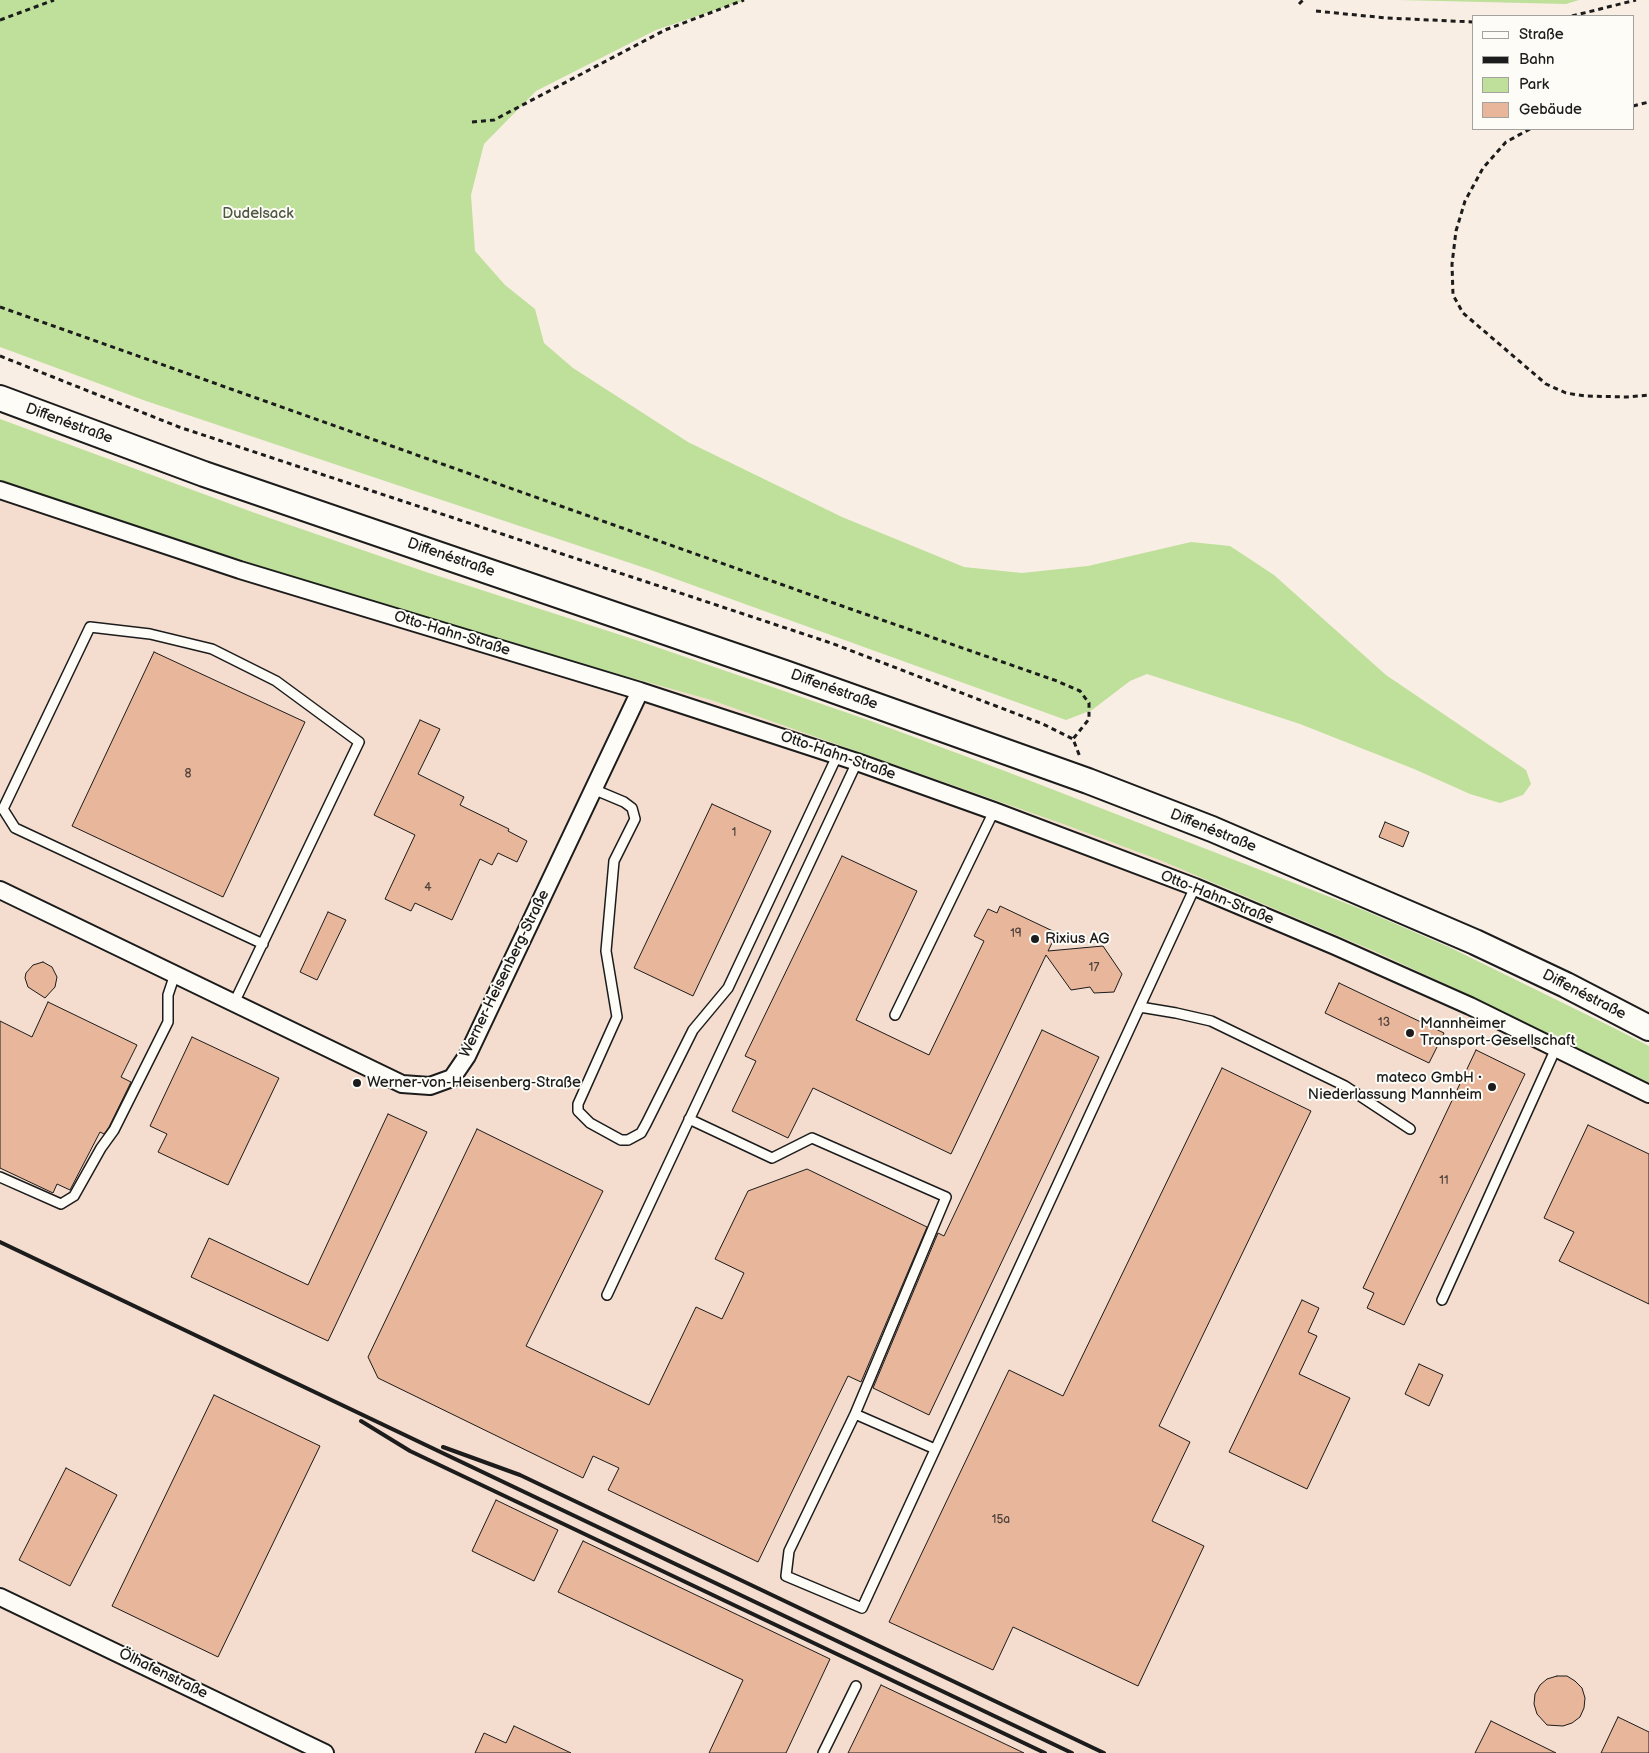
<!DOCTYPE html>
<meta charset="utf-8">
<style>
body{margin:0}
#map{position:relative;width:1649px;height:1753px;overflow:hidden;background:#f9eee4;font-family:"Balsamiq Sans",sans-serif}
canvas{display:block}
.legend{position:absolute;left:1472px;top:15px;width:162px;height:115px;box-sizing:border-box;background:#fdfcf7;border:1px solid #a3a29f;margin:0;padding:6px 9px;list-style:none;font-size:15px;color:#1c1c1c}
.legend li{display:flex;align-items:center;gap:10px;height:25px}
.legend b{width:25px;border:1px solid #a3a29f}
</style>
<div id="map">
<canvas width="1649" height="1753"></canvas>
<ul class="legend">
<li><b style="height:6px;background:#fdfcf7"></b>Straße</li>
<li><b style="height:6px;background:#1c1c1c"></b>Bahn</li>
<li><b style="height:14px;background:#bee09a"></b>Park</li>
<li><b style="height:14px;background:#e8b69a"></b>Gebäude</li>
</ul>
</div>
<script>
const c = document.querySelector('canvas').getContext('2d');
c.lineJoin = 'round';
function fill(path, color) { c.fillStyle = color; c.fill(path, 'evenodd'); }
const shape = rows => new Path2D(rows.map(r => 'M' + r).join(''));
function strokePath(path, color, width, dash) { c.strokeStyle = color; c.lineWidth = width; c.lineCap = dash ? 'butt' : 'round'; c.setLineDash(dash || []); c.stroke(path); }
function label(font, color, halo, rows, align = 'center') {
  c.font = font + ' "Balsamiq Sans",sans-serif'; c.lineWidth = 4; c.setLineDash([]); c.textBaseline = 'middle'; c.strokeStyle = halo; c.fillStyle = color; for (const [text, x, y, turn = 0] of rows) {
    c.save(); c.translate(x, y); c.rotate((+turn || 0) * Math.PI / 180); c.textAlign = isNaN(turn) ? turn : align; if (halo) c.strokeText(text, 0, 0); c.fillText(text, 0, 0); c.restore();
  }
}
fill(shape([
 [0,481,275,571,557,657,711,700,1063,824,1162,861,1374,951,1482,1001,1649,1083,1649,1753,0,1753]
]), '#f4ddce');
fill(shape([
 [0,0,745,0,656,30,536,91,484,144,471,195,475,251,505,285,535,309,544,343,573,368,688,442,842,517,964,567,1022,573,1088,566,1191,542,1230,546,1274,575,1386,675,1526,770,1531,784,1523,795,1500,803,1470,794,1414,769,1300,724,1147,674,1130,681,1092,710,1066,720,648,569,146,401,0,347],
 [1398,0,1579,0,1566,4],
 [0,419,255,513,429,573,636,640,871,721,1005,771,1361,909,1449,947,1616,1029,1649,1046,1649,1083,1482,1001,1374,951,1162,861,1063,824,711,700,557,657,275,571,0,481]
]), '#bee09a');
const building = shape([
 [154,652,305,722,223,897,72,826,154,652],
 [420,720,440,729,418,774,464,797,460,805,509,829,508,831,527,841,517,862,498,853,492,865,480,859,452,920,415,903,411,911,385,899,415,835,374,815,420,720],
 [712,804,771,831,693,996,634,968,712,804],
 [1385,822,1409,832,1403,847,1379,837,1385,822],
 [842,856,917,891,856,1020,929,1055,984,941,974,936,988,909,997,913,1000,906,1057,933,1048,951,1103,946,1122,974,1114,992,1094,993,1090,987,1071,990,1046,955,951,1154,813,1088,788,1138,732,1111,756,1061,745,1056,842,856],
 [328,912,346,920,317,980,300,972,328,912],
 [43,962,52,967,57,977,55,987,45,998,28,987,25,978,26,973,33,965,43,962],
 [1339,983,1444,1033,1429,1063,1325,1013,1339,983],
 [48,1002,137,1045,121,1077,131,1082,109,1127,104,1134,100,1132,70,1190,57,1184,53,1193,0,1168,0,1021,32,1037,48,1002],
 [1042,1030,1099,1057,929,1415,873,1388,938,1233,944,1236,1042,1030],
 [192,1037,279,1078,228,1185,158,1152,167,1134,150,1126,192,1037],
 [1476,1050,1525,1074,1404,1325,1367,1308,1374,1293,1363,1288,1476,1050],
 [1222,1068,1311,1111,1159,1426,1190,1442,1152,1521,1204,1546,1138,1686,1013,1627,993,1670,889,1622,1009,1370,1063,1396,1222,1068],
 [388,1114,427,1132,328,1341,191,1277,209,1238,308,1285,388,1114],
 [1588,1125,1649,1154,1649,1304,1559,1261,1574,1232,1544,1218,1588,1125],
 [477,1129,603,1191,526,1346,649,1405,696,1307,722,1319,744,1273,715,1259,748,1191,807,1169,927,1227,861,1382,848,1376,758,1562,608,1490,619,1468,593,1456,583,1478,378,1378,368,1357,477,1129],
 [1302,1300,1319,1308,1308,1332,1317,1336,1299,1374,1350,1398,1307,1489,1229,1452,1302,1300],
 [1419,1364,1443,1375,1429,1406,1405,1394,1419,1364],
 [214,1395,320,1446,218,1657,112,1606,214,1395],
 [66,1468,117,1495,70,1586,19,1560,66,1468],
 [496,1500,558,1530,534,1581,472,1551,496,1500],
 [583,1541,830,1659,786,1753,709,1753,743,1680,558,1592,583,1541],
 [1557,1676,1567,1676,1575,1681,1582,1688,1585,1698,1584,1708,1580,1717,1572,1723,1563,1726,1547,1725,1537,1714,1534,1704,1535,1694,1540,1685,1547,1679,1557,1676],
 [881,1685,1024,1753,848,1753,881,1685],
 [1618,1717,1649,1732,1649,1753,1601,1753,1618,1717],
 [1491,1721,1556,1753,1475,1753,1491,1721],
 [514,1726,571,1753,475,1753,484,1733,506,1743,514,1726]
]);
fill(building, '#e8b69a');
strokePath(building, '#1c1c1c', 1);
const service = shape([
 [593,789,624,802,632,808,635,819,614,861,606,951,617,1017,578,1104,578,1111,590,1123,621,1140,628,1140,641,1133,646,1124,693,1030,728,988,837,756],
 [234,1003,359,742,276,681,212,649,150,634,90,627,3,809,15,828,263,944],
 [1140,1007,1176,1013,1211,1021,1345,1086,1410,1129],
 [895,1015,994,811],
 [689,1119,772,1158,812,1138,946,1197,855,1414,935,1449],
 [0,1177,61,1204,74,1196,101,1148,114,1130,168,1022,168,995,175,974],
 [607,1295,857,762],
 [1442,1300,1556,1048],
 [855,1414,789,1551,786,1576,862,1608,1195,887],
 [823,1753,856,1686]
]);
const minor = shape([
 [0,490,240,570,640,691,857,762,994,811,1195,887,1335,946,1470,1006,1649,1094],
 [0,890,402,1084,430,1086,452,1078,467,1056,640,691],
 [0,1597,325,1753]
]);
const secondary = shape([
 [0,398,204,474,785,673,1088,781,1212,829,1475,942,1566,985,1649,1028]
]);
strokePath(service, '#1c1c1c', 12);
strokePath(minor, '#1c1c1c', 20);
strokePath(secondary, '#1c1c1c', 28);
strokePath(shape([
 [1299,4,1303,0],
 [1316,11,1387,18,1473,22],
 [1572,16,1636,0],
 [0,20,54,0],
 [1633,106,1649,102],
 [472,122,494,120,665,30,744,0],
 [1530,129,1506,142,1483,168,1465,201,1456,231,1452,264,1453,295,1463,313,1546,384,1566,393,1585,396,1627,397,1649,395],
 [0,307,845,607,1057,681,1080,691,1089,703,1089,719,1073,739],
 [0,356,179,427,831,643,1043,724,1073,739,1080,757]
]), '#1c1c1c', 3, [5, 4]);
strokePath(service, '#fdfcf7', 9);
strokePath(minor, '#fdfcf7', 16);
strokePath(secondary, '#fdfcf7', 24);
strokePath(shape([
 [0,1242,1072,1753],
 [361,1421,410,1451,1045,1753],
 [443,1447,520,1475,1104,1753]
]), '#1c1c1c', 4);
for (const [x, y, r, color] of [
 [1035,939,5,"#1c1c1c"],
 [1410,1033,5,"#1c1c1c"],
 [357,1083,5,"#1c1c1c"],
 [1492,1087,5,"#1c1c1c"]
]) { const dot = new Path2D(); dot.arc(x, y, r, 0, 2 * Math.PI); c.fillStyle = color; c.fill(dot); strokePath(dot, '#fdfcf7', 2); }
label('12px', '#4f423c', null, [
 ["8",188,774],
 ["1",734,833],
 ["4",428,888],
 ["19",1016,934],
 ["17",1094,968],
 ["13",1384,1023],
 ["11",1444,1181],
 ["15a",1001,1520]
]);
label('15px', '#4d5742', '#fdfcf7', [
 ["Dudelsack",258,214]
]);
label('15px', '#1c1c1c', '#fdfcf7', [
 ["Diffenéstraße",69,424,20],
 ["Diffenéstraße",451,558,19],
 ["Otto-Hahn-Straße",452,634,17],
 ["Diffenéstraße",834,690,20],
 ["Otto-Hahn-Straße",838,756,19],
 ["Diffenéstraße",1213,831,22],
 ["Otto-Hahn-Straße",1217,898,22],
 ["Werner-Heisenberg-Straße",505,974,-64],
 ["Diffenéstraße",1584,995,27],
 ["Ölhafenstraße",163,1674,26]
]);
label('15px', '#1c1c1c', '#fdfcf7', [
 ["Rixius AG",1045,939],
 ["Mannheimer",1420,1024],
 ["Transport-Gesellschaft",1420,1041],
 ["mateco GmbH •",1482,1078,"right"],
 ["Niederlassung Mannheim",1482,1095,"right"],
 ["Werner-von-Heisenberg-Straße",367,1083]
], 'left');
</script>
